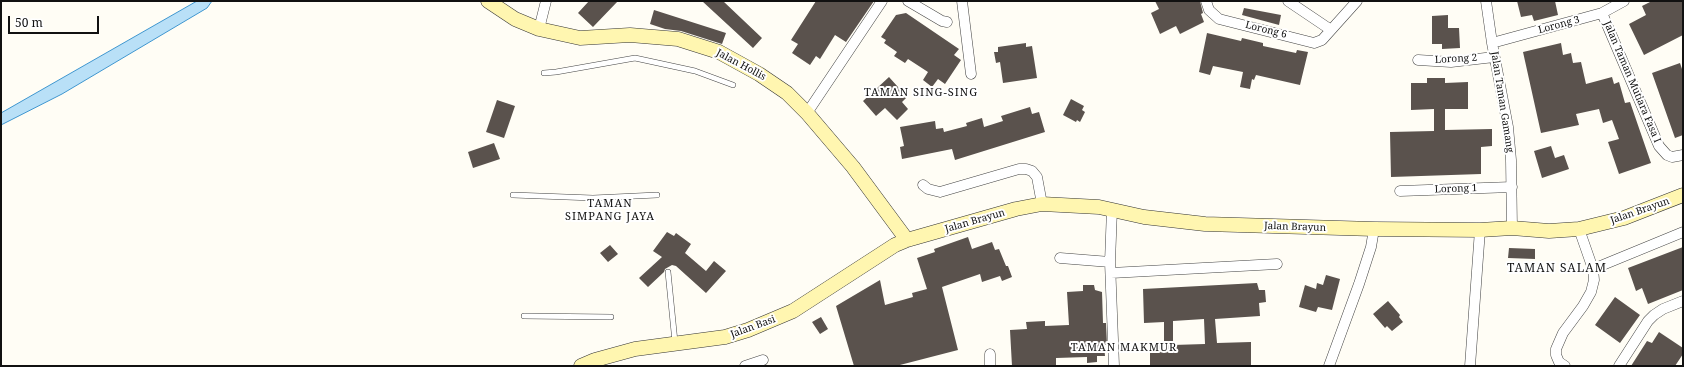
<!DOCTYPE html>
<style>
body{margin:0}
#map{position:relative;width:1684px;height:367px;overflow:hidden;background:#fffdf5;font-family:"Noto Serif",serif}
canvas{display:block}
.frame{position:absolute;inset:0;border:2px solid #111;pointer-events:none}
.scale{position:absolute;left:8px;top:16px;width:91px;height:18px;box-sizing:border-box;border:2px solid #111;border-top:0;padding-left:5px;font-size:12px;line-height:14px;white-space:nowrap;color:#111;-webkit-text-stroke:3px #fff;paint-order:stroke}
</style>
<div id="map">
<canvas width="1684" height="367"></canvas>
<div class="frame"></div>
<div class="scale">50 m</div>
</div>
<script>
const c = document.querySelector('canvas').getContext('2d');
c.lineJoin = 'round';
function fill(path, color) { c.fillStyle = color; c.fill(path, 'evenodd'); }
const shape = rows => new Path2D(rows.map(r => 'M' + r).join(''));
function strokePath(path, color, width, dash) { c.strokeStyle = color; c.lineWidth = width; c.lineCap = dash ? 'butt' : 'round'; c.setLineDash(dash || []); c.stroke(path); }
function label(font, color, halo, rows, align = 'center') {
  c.font = font + ' "Noto Serif",serif'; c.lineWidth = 4; c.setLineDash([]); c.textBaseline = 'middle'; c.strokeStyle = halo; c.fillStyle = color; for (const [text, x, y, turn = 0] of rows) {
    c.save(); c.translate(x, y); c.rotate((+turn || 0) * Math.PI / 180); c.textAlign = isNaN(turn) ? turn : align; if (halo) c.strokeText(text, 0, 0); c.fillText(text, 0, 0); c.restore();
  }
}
const water = shape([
 [197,1,212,1,207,8,62,94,1,125,1,113,197,1]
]);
fill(water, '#b9e0f7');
strokePath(water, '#3f96cf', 1);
fill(shape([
 [589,1,618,1,593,27,578,13],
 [702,1,723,1,762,38,753,48],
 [816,1,874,1,846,42,835,35,820,59,816,56,810,65,792,53,798,44,791,40],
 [1155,1,1200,1,1203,13,1201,14,1204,22,1180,34,1176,26,1160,34,1151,13,1159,9],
 [1517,1,1555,1,1558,15,1534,21,1532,15,1521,17],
 [1652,1,1683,1,1683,35,1644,55,1629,24,1646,15,1642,6],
 [1244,8,1281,15,1279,25,1242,15],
 [654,10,726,33,722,44,681,31,665,29,650,24],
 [906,13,959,49,954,55,961,60,945,84,938,79,932,87,923,80,928,72,908,59,905,63,894,56,897,52,884,43,886,40,881,37,896,15],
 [1448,15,1448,28,1459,28,1460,48,1442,49,1442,44,1432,44,1432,16],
 [1207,33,1241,41,1242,38,1263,43,1263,46,1296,53,1297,50,1308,52,1300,85,1256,75,1254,80,1252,79,1250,89,1240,87,1243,72,1213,66,1210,75,1199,72],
 [1026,43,1026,47,1032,46,1037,78,1003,83,1000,62,996,63,994,52,998,52,998,47],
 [1561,43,1563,55,1571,53,1573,63,1581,62,1586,84,1612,77,1614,84,1619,82,1625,103,1630,102,1651,163,1619,174,1608,142,1619,139,1612,120,1603,123,1599,109,1576,114,1579,125,1541,133,1523,52],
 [1680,63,1683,72,1683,135,1675,138,1652,73],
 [889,77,907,97,902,102,908,109,897,120,885,108,876,116,863,101],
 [1427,78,1445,78,1445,83,1468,82,1468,109,1445,109,1445,130,1492,129,1492,146,1481,147,1481,174,1391,177,1390,132,1434,131,1434,109,1411,110,1411,83,1427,83],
 [1071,99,1084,106,1082,110,1085,112,1080,122,1077,120,1076,122,1063,115],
 [497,100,515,106,504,138,486,132],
 [1030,107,1032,114,1039,112,1045,132,955,160,952,149,902,159,900,147,904,146,900,127,935,121,936,129,943,128,944,132,967,126,966,123,982,118,984,127,1003,121,1001,116],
 [494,143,500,159,473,168,468,152],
 [1551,146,1555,158,1564,155,1569,169,1542,178,1534,151],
 [667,232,674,236,676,233,691,244,685,253,706,271,714,261,726,271,706,293,676,266,672,265,665,269,664,272,648,287,639,278,662,257,653,251],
 [968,237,972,249,992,242,995,250,999,249,1006,266,1008,266,1012,277,1002,281,1000,276,982,282,980,274,942,287,958,350,896,366,854,366,836,306,880,280,885,305,913,297,912,293,927,289,917,258,935,252,934,249],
 [610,245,618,254,608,262,600,253],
 [1683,247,1683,290,1648,304,1642,288,1636,291,1628,268],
 [1509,248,1535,249,1535,259,1508,258],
 [1326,275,1340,279,1332,310,1318,307,1316,312,1299,307,1305,285,1316,289,1317,283,1323,285],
 [1257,283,1259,290,1265,290,1266,302,1259,303,1260,316,1215,319,1217,343,1251,342,1251,366,1150,366,1150,345,1164,345,1164,322,1144,323,1143,289],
 [1204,319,1205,344,1173,345,1173,321],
 [1083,285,1094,285,1095,290,1102,292,1103,323,1106,323,1107,345,1104,345,1105,356,1097,356,1097,362,1087,363,1087,357,1056,358,1056,366,1012,366,1010,330,1027,329,1026,322,1045,321,1045,326,1069,325,1067,292,1083,291],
 [1615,297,1640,315,1620,343,1595,325],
 [1388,301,1400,315,1399,317,1403,322,1392,331,1387,326,1385,328,1373,314],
 [821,317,828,329,820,334,812,322],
 [1659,332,1683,348,1683,354,1675,366,1631,366,1647,341,1652,343]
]), '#5a524d');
const lane = shape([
 [544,73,556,72,635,58,695,71,733,85],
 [513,195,593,198,657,195],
 [668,272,675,342],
 [524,316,611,317]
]);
const street = shape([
 [908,1,942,21,947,22],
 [962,1,971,74],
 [1206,1,1209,10,1219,19,1314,43,1322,40,1357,1],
 [1288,1,1331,30],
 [1486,1,1492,43,1508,127,1511,160,1512,228],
 [1602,13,1659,146,1667,155,1672,157,1683,155],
 [539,29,546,1],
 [1492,43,1602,13,1624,1],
 [1418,60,1451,62,1494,57],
 [807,113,882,1],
 [923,185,928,189,940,192,1019,169,1026,169,1032,171,1037,177,1042,204],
 [1400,191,1512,187],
 [1112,209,1110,262,1114,366],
 [1060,258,1110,262],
 [1593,269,1683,232],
 [1111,273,1277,264],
 [990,354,990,366],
 [745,366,763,360],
 [1329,366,1359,284,1371,247,1374,229],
 [1470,366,1480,230],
 [1565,366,1559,362,1556,355,1556,349,1563,333,1583,306,1591,292,1594,280,1593,269,1579,229],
 [1619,366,1648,321,1654,315,1663,309,1683,301]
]);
const secondary = shape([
 [488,1,515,19,539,29,580,38,630,35,678,39,719,52,759,74,787,93,807,113,853,167,907,240],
 [581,366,595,360,635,349,725,337,748,330,793,311,895,245,907,240,1016,209,1042,204,1099,207,1144,217,1205,224,1374,229,1480,230,1512,228,1549,231,1579,229,1624,218,1683,195]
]);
strokePath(lane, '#444', 6);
strokePath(street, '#444', 11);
strokePath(secondary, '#333', 15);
strokePath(lane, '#fff', 5);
strokePath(street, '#fff', 10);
strokePath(secondary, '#fff6b0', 14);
label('10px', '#111', '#fff', [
 ["Lorong 3",1559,25,-15],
 ["Lorong 6",1266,30,14],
 ["Lorong 2",1456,59,-3],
 ["Jalan Hollis",741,65,28],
 ["Jalan Taman Mutiara Fasa I",1632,82,67],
 ["Jalan Taman Gamang",1502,102,81],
 ["Lorong 1",1456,189,-2],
 ["Jalan Brayun",1640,211,-19],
 ["Jalan Brayun",975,221,-16],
 ["Jalan Brayun",1295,227,2],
 ["Jalan Basi",753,327,-20]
]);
c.letterSpacing = '1px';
label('11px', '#111', '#fff', [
 ["TAMAN SING-SING",921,93],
 ["TAMAN",610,204],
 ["SIMPANG JAYA",610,217],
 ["TAMAN MAKMUR",1124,348]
]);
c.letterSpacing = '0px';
c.letterSpacing = '1px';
label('12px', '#111', '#fff', [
 ["TAMAN SALAM",1557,269]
]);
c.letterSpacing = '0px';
</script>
